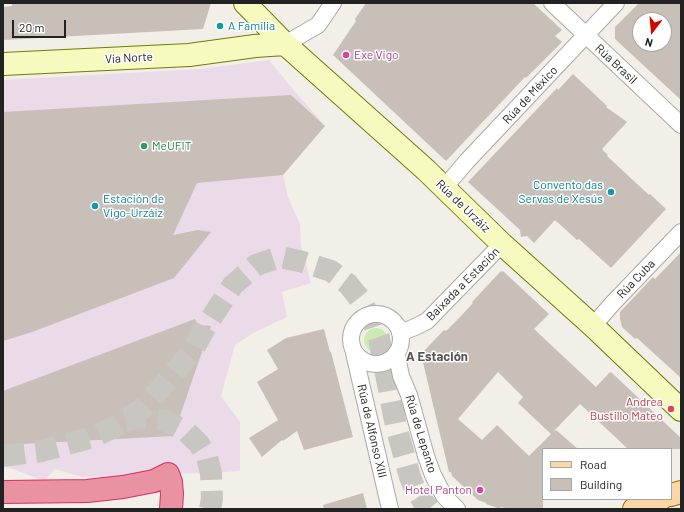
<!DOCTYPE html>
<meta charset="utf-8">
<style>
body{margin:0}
#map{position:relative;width:684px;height:512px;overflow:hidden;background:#f2efe9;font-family:Barlow,sans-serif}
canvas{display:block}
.frame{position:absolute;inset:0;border:4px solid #222;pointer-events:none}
.legend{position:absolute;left:542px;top:448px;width:130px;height:52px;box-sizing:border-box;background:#fff;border:1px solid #a7a7a7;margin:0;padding:5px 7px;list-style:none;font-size:12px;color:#222}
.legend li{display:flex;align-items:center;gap:8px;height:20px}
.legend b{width:20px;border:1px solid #a7a7a7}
.north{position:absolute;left:632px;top:12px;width:40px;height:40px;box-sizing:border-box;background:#fff;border:1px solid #a7a7a7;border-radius:50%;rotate:196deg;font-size:11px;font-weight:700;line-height:16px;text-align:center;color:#222}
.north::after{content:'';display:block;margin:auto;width:14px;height:18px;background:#d40000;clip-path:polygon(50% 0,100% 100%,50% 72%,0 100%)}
.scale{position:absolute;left:12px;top:20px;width:54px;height:18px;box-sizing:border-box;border:2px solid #222;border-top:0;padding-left:5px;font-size:12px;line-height:14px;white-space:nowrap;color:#222;-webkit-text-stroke:3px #fff;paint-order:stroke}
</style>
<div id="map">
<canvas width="684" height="512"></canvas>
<div class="frame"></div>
<ul class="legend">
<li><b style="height:5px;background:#fcd6a4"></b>Road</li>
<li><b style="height:11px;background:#c7bfb8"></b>Building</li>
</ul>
<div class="north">N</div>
<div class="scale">20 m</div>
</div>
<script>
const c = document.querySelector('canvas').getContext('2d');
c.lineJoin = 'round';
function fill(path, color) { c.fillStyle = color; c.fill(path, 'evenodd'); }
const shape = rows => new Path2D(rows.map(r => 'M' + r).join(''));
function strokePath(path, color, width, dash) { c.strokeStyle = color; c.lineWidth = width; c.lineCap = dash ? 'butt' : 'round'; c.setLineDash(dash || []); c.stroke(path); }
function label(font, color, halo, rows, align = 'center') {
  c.font = font + ' Barlow,sans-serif'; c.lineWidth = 3; c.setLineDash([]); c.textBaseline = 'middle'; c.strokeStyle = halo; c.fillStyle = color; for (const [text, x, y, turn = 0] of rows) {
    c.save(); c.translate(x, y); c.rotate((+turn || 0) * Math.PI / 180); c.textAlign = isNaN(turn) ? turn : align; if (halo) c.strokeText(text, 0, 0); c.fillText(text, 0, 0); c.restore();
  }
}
fill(shape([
 [269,60,292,88,325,126,283,175,288,197,300,224,301,246,311,283,282,292,287,317,253,333,235,345,221,396,240,422,240,471,211,473,168,474,125,478,82,477,55,469,44,481,3,465,3,80,201,69]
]), '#ebdbe8');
fill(shape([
 '364 340a12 12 0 1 1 24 0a12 12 0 1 1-24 0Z'
]), '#cdebb0');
fill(shape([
 [12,3,211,3,203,29,3,40,3,7,12,6],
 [366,3,533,3,562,30,555,36,562,42,526,78,525,77,446,161,333,55,356,21,355,19],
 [639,3,681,3,681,100,615,39,615,27],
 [640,20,664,20,664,44,640,44],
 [573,74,607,106,606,107,627,122,602,149,608,155,607,156,649,195,650,194,666,209,611,268,579,239,577,240,555,220,534,243,527,236,521,237,520,230,468,182,557,88,558,90],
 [291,95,325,126,283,175,197,183,173,235,198,230,211,232,174,278,32,332,3,341,3,112],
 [681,252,681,378,637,338,635,339,622,327,620,319,620,312,653,277,655,279],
 [501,271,502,272,503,271,549,314,534,329,596,387,609,373,611,372,681,438,681,449,628,449,580,404,553,432,556,430,578,449,543,449,543,509,508,509,501,507,500,509,486,504,486,503,478,500,452,476,451,472,449,472,421,354,444,330,446,331,460,317,473,303,472,302],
 [498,372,523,397,518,403,551,434,529,456,497,425,482,440,458,419],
 [195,319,198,325,211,326,173,436,3,445,3,391],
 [324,329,330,352,331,352,353,437,304,450,297,431,283,441,282,440,262,457,249,438,278,420,257,382,278,369,267,350,286,338],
 [363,493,367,509,324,509,323,505]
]), '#c7bfb8');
strokePath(shape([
 [125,421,140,418,164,420,187,432,199,444,207,457,211,473,212,499,210,509],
 [3,456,42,451,93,437,114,427,141,410,167,381,193,350,206,326,233,285,256,265,280,257,303,262,331,271,348,284,360,299,374,324,379,338,396,426,410,477,414,487,424,503,429,509]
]), '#c8c6c1', 22, [22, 11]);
const street = shape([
 [552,3,681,125],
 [285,44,318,25,333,3],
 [444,188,467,161,616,3],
 '351 339a25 25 0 1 1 50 0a25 25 0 1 1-50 0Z',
 [593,326,612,304,681,232],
 [400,333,415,327,427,321,502,244],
 [397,352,398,361,401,376,409,395,426,456,433,475,444,496,457,509],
 [354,353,390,509]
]);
const secondary = shape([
 [245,3,285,44,426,170,502,244,593,326,681,410],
 [3,64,189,55,255,46,285,44]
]);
const primary = shape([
 [671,495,681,492],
 [634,509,661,499]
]);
const highway = shape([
 [3,492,87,491,123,487,154,481,168,474,171,482,172,494,171,509]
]);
strokePath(street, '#a9a9a9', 18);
strokePath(secondary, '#707d05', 24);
strokePath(primary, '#a06b00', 24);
strokePath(highway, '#dc2a67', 24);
strokePath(street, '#fff', 16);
strokePath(secondary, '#f7fabf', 22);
strokePath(primary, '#fcd6a4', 22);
strokePath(highway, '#e892a2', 22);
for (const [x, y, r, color] of [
 [220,26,4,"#0f9aa8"],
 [346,55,4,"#d1479c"],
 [144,146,4,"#2e9e5b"],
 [611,192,4,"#0f9aa8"],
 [95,206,4,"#0f9aa8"],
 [671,409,4,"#e0444e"],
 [480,490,4,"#d1479c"]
]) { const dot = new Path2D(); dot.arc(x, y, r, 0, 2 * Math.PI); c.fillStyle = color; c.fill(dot); strokePath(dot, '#fff', 1.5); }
label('12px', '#0d838f', '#fff', [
 ["A Familia",228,26],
 ["Convento das",603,185,"right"],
 ["Servas de Xesús",603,199,"right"],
 ["Estación de",103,199],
 ["Vigo-Urzáiz",103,213]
], 'left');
label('12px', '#b23c85', '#fff', [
 ["Exe Vigo",354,55],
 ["Hotel Panton",472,490,"right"]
], 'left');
label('12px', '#222', '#fff', [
 ["Vía Norte",129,58,-3],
 ["Rúa Brasil",616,64,43],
 ["Rúa de México",530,95,-47],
 ["Rúa de Urzáiz",463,206,44],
 ["Rúa Cuba",636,279,-46],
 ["Baixada a Estación",463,284,-45],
 ["Rúa de Alfonso XIII",372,431,77],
 ["Rúa de Lepanto",421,434,73]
]);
label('12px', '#27864d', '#fff', [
 ["MeUFIT",152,146]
], 'left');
label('12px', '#be3a42', '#fff', [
 ["Andrea",663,402],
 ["Bustillo Mateo",663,416]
], 'right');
label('bold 13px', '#555', '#fff', [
 ["A Estación",437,357]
]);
</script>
